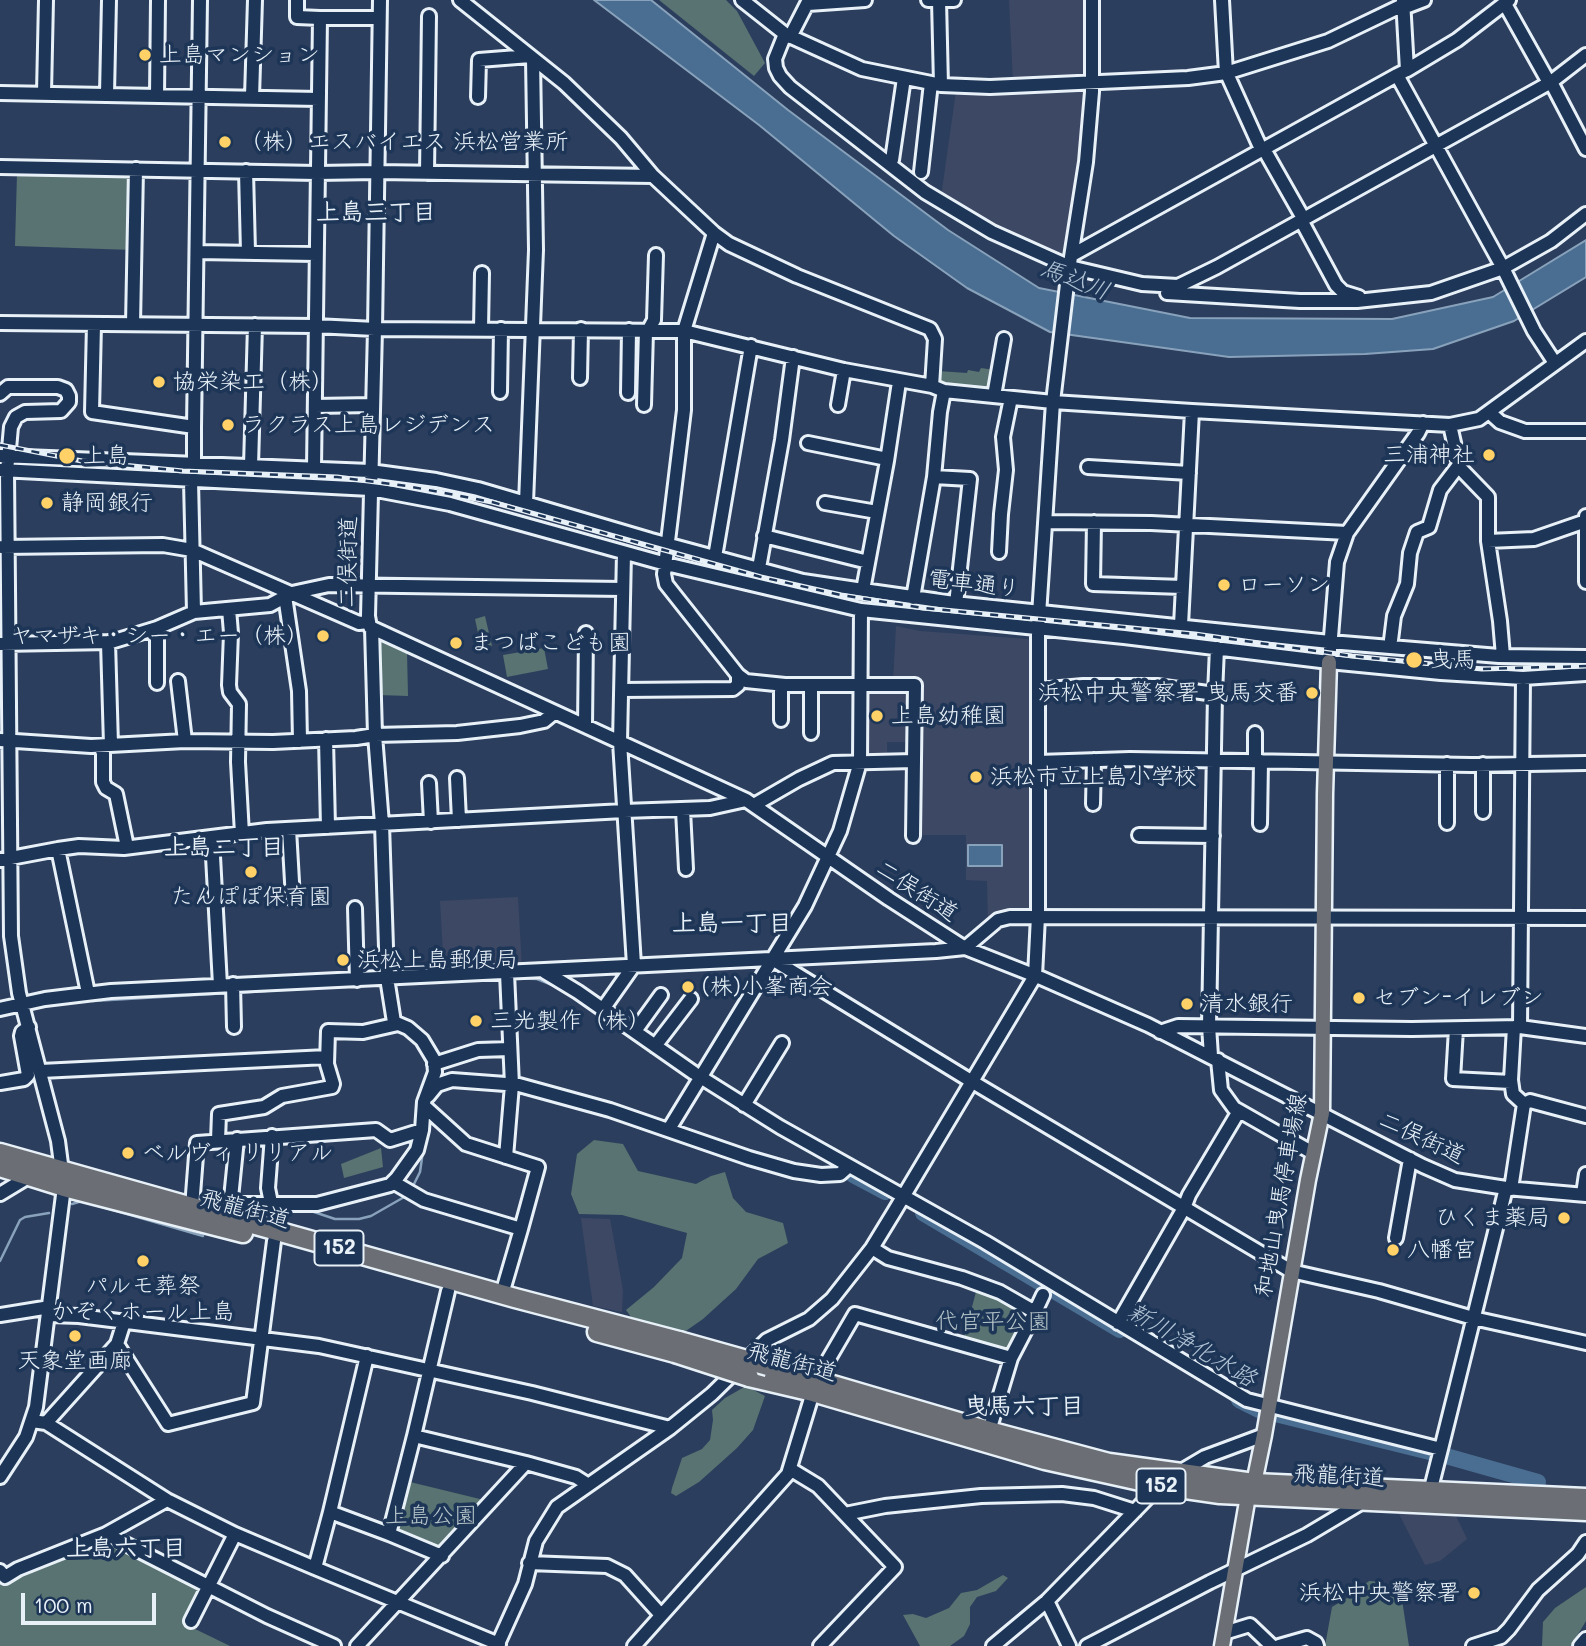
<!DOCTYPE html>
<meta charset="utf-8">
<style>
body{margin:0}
#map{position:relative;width:1586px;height:1646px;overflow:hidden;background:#2c3e5d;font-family:Mali,sans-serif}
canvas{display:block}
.scale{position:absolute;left:21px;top:1593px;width:135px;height:32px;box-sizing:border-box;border:4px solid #e8f1f8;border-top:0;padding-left:9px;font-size:21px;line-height:24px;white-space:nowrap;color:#e8f1f8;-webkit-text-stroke:5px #1d3557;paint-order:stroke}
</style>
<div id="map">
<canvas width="1586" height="1646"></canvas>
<div class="scale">100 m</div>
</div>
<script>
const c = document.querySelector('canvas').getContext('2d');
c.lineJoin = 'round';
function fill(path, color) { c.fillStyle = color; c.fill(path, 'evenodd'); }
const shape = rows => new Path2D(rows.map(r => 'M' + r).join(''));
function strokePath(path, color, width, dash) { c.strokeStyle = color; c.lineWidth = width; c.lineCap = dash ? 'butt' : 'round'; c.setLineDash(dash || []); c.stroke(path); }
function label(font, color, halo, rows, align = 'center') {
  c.font = font + ' Mali,"Klee One",sans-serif'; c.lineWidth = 7; c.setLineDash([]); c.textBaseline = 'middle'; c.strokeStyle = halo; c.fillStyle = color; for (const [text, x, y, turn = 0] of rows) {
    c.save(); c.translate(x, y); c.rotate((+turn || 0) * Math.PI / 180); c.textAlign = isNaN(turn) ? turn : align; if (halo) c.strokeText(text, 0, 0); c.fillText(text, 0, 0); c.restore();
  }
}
fill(shape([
 [1009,0,1086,0,1087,80,1013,82],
 [1085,87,1088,89,1065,256,1058,257,941,197,956,91],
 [896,626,920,631,1028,639,1034,648,1034,913,988,924,987,881,966,880,966,835,917,835,918,684,893,682],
 [864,688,912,688,912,742,887,742,887,758,864,758],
 [518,897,522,967,444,970,440,901],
 [581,1218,610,1219,623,1290,622,1312,593,1306],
 [1398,1512,1456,1516,1467,1539,1440,1561,1425,1565]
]), '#3d4864');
fill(shape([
 [659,0,726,0,737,11,765,63,754,76],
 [17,173,129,176,134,182,133,250,15,246],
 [981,368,994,370,990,391,946,386,938,379,938,371,967,373,968,370,979,372],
 [485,616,492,646,480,642,475,619],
 [380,641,407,651,408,696,378,695,377,646],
 [544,648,548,669,507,677,503,655],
 [594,1140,623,1144,638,1171,696,1184,711,1176,725,1172,733,1198,746,1212,783,1223,788,1243,758,1259,736,1289,703,1319,683,1333,631,1317,626,1310,654,1287,682,1258,687,1233,622,1215,579,1214,571,1194,577,1154],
 [381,1148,383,1167,344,1178,341,1164],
 [977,1288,997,1295,1025,1314,1026,1318,1010,1349,1006,1351,964,1337],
 [746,1386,765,1396,753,1430,737,1448,699,1482,676,1496,671,1493,672,1488,682,1458,702,1449,710,1440,713,1420,712,1410,725,1398],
 [406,1481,484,1500,441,1550,396,1534,394,1529],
 [102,1539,112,1542,207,1591,191,1627,230,1646,0,1646,0,1585,63,1560,70,1554],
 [1003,1575,1008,1578,996,1591,977,1597,970,1607,970,1624,964,1636,950,1646,920,1646,903,1615,913,1614,926,1618,949,1608,961,1593,977,1590],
 [1369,1581,1382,1582,1389,1589,1401,1593,1409,1646,1325,1646,1332,1607,1352,1595],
 [1586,1587,1586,1621,1571,1646,1542,1646,1543,1622,1555,1608]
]), '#587371');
const water = shape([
 [594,0,651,0,788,110,948,230,1039,288,1190,318,1392,319,1493,297,1586,240,1586,277,1514,321,1433,349,1365,354,1229,357,1050,332,967,288,894,236,759,125,594,0],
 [968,845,1002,845,1002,866,968,866,968,845]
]);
fill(water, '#4a6e92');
strokePath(water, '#89a2bb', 2);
strokePath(shape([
 [512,978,537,979,560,988],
 [393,983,502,979],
 [236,993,338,986],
 [93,1001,229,993],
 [700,1085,775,1131],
 [842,1177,853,1175],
 [412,1188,420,1172,424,1144],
 [72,1204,82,1201,203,1236],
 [308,1210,335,1219,359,1219,371,1216,406,1196],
 [0,1261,20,1220,25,1217,49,1213]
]), '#89a2bb', 2.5);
strokePath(shape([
 [853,1175,885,1192],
 [923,1213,1120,1330],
 [1239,1400,1259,1410,1446,1456,1538,1482]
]), '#4a6e92', 16);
const minor = shape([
 [297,0,297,17,320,18],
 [380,0,375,329,368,616,370,627,746,800,889,899,965,948,1041,978,1148,1025,1423,1166,1455,1180,1506,1188,1586,1195],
 [460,0,564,83,621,138,653,176],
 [742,0,785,34,862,69,941,85,990,87,1188,78,1226,73,1328,41,1403,5],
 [928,0,954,0],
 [939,0,941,85],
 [1222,0,1226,73],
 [1403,0,1407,70,1397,75,1503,268,1534,331,1555,363],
 [808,4,865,0],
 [1505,4,1547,79,1551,82,1586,149],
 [1403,8,1424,0],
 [785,34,775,59,776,68,780,76,790,87,925,192,992,232,1070,267,1142,284,1178,286,1217,267,1551,82,1586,55],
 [790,37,809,0],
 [1407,70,1457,40,1509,0],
 [1229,72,1228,76,1261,149,1265,151,1303,218],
 [0,93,319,99],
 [44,93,46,0],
 [107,94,109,0],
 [157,96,158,0],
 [252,97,255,0],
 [478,97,479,60,530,56],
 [892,160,904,78],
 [0,167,317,173,377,172,653,176,714,233,729,244,797,276,930,329,935,339,932,386],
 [246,171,248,252],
 [921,172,931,83],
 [427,173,429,16],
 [1301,220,1336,285,1343,292,1359,297],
 [714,233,684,331,684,410,664,574,666,584,738,675,746,681,785,685,915,685,913,836],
 [197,252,316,254],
 [1072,255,1397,75],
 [1167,293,1300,301,1357,301,1431,293,1503,268,1551,241,1586,214],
 [0,323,315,326,375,329,684,331,844,370,932,386,944,391,1053,402,1192,411,1450,425,1479,419,1586,341],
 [94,324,92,412,194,427,194,465],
 [133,324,136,169],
 [481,329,482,273],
 [648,331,654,320,656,255],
 [580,378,581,329],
 [500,392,501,329],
 [628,393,629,330],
 [0,394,8,387,58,387,66,390,69,396,69,402,61,411,25,412,16,417,11,427,7,471,11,936,19,993,58,1141,64,1187,36,1407,26,1437,0,1477],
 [994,396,1004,339],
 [644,405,646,331],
 [838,405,844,370],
 [315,406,372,405],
 [1489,412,1500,422,1525,431,1586,431],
 [194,427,200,0],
 [808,443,887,459],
 [0,456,370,471,436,480,478,489,651,540,803,581,863,590,954,603,1330,642,1499,656,1586,657],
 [251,466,255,325],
 [1088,467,1189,473],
 [1459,467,1488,497,1488,541],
 [314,468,320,18,379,18],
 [0,470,371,489,450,504,666,564,861,610,1124,637,1329,662,1441,673,1523,678,1586,674],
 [934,477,970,479,956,604],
 [191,481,194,612],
 [526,503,536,250,533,59],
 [825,503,877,512],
 [1586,516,1586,582],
 [1045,522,1151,523,1347,533],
 [1094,522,1093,584,1183,587],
 [764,536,868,562],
 [2,547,163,545,192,550,359,623,368,622],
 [999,552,1001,514,1006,470,1003,437,1011,398],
 [715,557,751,346],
 [759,568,782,440,793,357],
 [863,590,887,461,899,382],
 [285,596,299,691,300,741],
 [913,598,934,477,940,412,944,391],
 [229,609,231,633,229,685,230,692,239,704,238,762,242,834],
 [1181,625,1192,411],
 [157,628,157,683],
 [1391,640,1394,616,1407,584,1410,553,1417,532,1429,527,1440,490,1459,465,1450,425],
 [108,642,111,745],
 [0,644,111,642,157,628,194,612,270,605,292,593,329,585,623,589],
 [1503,656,1500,621,1488,541,1534,539,1586,521],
 [1329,662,1337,562,1347,533,1418,433,1423,423],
 [178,681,185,741],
 [622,690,733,689,738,685,738,675],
 [1038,690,1083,686,1157,686,1215,694,1217,648],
 [781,720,781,685],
 [585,726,586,633],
 [811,733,811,685],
 [1255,733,1255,761],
 [326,739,328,827],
 [0,740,91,746,185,741,273,742,356,738,375,735,457,733,520,726,544,721,555,712],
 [100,746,103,753,103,782,106,788,116,794,127,847],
 [1038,762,1130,759,1471,765,1586,763],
 [1483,764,1483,812],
 [457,778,459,820],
 [429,783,431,822],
 [1093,804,1094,760],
 [754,805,799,779,833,763,914,761],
 [683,810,686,869],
 [1447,823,1447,764],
 [1260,824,1261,761],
 [289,829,293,899],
 [1139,835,1213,836],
 [212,838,220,985],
 [58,849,88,993],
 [0,860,58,849,79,846,124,848,267,830,624,811,710,808,746,800],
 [355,908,357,980],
 [772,959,971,1081,1291,1271,1379,1291,1473,1318,1586,1343],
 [545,972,578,992,694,1073,780,1127,985,1242,1247,1400,1441,1449,1506,1188],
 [233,984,234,1027],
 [0,1009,45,999,111,991,936,951,965,948,998,920,1010,917,1586,918],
 [603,1009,634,965,620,742,624,553],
 [1520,1027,1523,678],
 [1456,1029,1453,1079,1511,1082],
 [635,1031,661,995],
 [1160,1032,1178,1026,1412,1029,1520,1027,1586,1036],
 [655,1046,691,999],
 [1211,1056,1209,1026,1215,694],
 [1218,1060,1221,1090,1234,1108,1313,1153],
 [434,1064,478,1050,510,1049],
 [41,1071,327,1057],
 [0,1083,24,1079,28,1075,21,1036,22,1032,29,1027],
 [428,1096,437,1085,452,1080,519,1085,610,1110,749,1158,794,1171,821,1175,840,1174,849,1166],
 [1524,1104,1530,1101,1586,1116],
 [744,1105,782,1043],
 [424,1106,466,1144,538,1167,521,1229],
 [669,1129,805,906,840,831,860,762,861,610],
 [218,1140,219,1114,264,1107,282,1096,332,1087,333,1084,327,1064,328,1031,363,1032,398,1024],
 [506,1157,512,1085,507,973],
 [393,1182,424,1200,521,1229,502,1294],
 [1511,1189,1524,1104,1513,1094,1511,1080,1514,1027],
 [0,1194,33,1174],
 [1583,1194,1586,1174],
 [271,1203,268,1188,272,1136],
 [192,1207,197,1143,376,1130,390,1140,422,1130],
 [230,1208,237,1139],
 [226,1216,230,1208,245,1204,317,1204,390,1185,397,1178,417,1150,422,1130,424,1102,435,1072,434,1060,422,1040,408,1028,394,1022,387,978,382,824,375,735,372,628],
 [1396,1238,1410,1159],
 [872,1248,888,1258,962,1278,1000,1292,1035,1312,1011,1358,989,1431],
 [1035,1312,1043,1295],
 [0,1315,50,1307],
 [49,1315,79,1316,319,1346,532,1393,670,1428],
 [1118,1323,1184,1208,1189,1195,1239,1111],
 [117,1344,168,1424,253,1403,274,1241],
 [367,1356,330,1512,389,1534],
 [32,1421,46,1423,167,1500,235,1534,315,1568],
 [46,1423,117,1344,124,1322],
 [414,1436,389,1534,442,1556],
 [526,1463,576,1477,587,1484],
 [790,1469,818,1486,895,1567,820,1646],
 [1178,1473,1205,1457,1264,1435],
 [1429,1496,1441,1449],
 [167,1500,106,1534,267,1616,334,1646],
 [330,1512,315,1568,499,1644],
 [845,1514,885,1506,981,1496,1062,1494,1094,1498,1135,1511],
 [529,1563,607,1566,625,1575,661,1615],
 [0,1571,5,1577,18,1569,106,1534],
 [1047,1601,1069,1646],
 [191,1621,235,1534],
 [1224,1633,1250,1625,1272,1646],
 [357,1646,526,1463,414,1436,448,1291],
 [497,1646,525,1584,536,1541,557,1507,670,1428,712,1394,767,1340,809,1319,832,1299,872,1248,894,1212,1035,976,1038,916,1038,630,1053,402,1068,276,1086,162,1092,92,1092,0],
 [634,1646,788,1474,817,1379,855,1314,1011,1358],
 [993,1646,1047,1601,1162,1483],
 [1087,1646,1210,1582,1307,1535,1364,1501],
 [1279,1646,1307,1638,1316,1643,1317,1646],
 [1473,1646,1501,1637,1509,1629,1538,1590,1578,1554,1586,1542],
 [1580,1646,1586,1639]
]);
const major = shape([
 [1222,1646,1248,1496,1254,1483,1264,1435,1308,1180,1322,1113,1325,794,1329,662]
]);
const highway = shape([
 [0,1153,515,1298,679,1341],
 [0,1167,64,1187,243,1233],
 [597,1332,675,1353],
 [768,1366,989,1431,1109,1463,1254,1483,1586,1498],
 [749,1377,813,1392,1045,1460,1158,1485,1220,1494,1586,1511]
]);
strokePath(minor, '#e8f1f8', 18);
strokePath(major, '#e8f1f8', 19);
strokePath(highway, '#e8f1f8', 23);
strokePath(minor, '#1d3557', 12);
strokePath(major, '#6b6f75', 14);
strokePath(highway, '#6b6f75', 18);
const rail = shape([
 [0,445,82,461,183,471,337,477,407,486,492,502,761,577,841,595,923,608,1195,634,1352,656,1482,669,1586,666]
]);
strokePath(rail, '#e8f1f8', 5);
strokePath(rail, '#1d3557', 2.5, [8]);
const highwayBridge = shape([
 [679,1341,768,1366],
 [675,1353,749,1377]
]);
strokePath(highwayBridge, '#e8f1f8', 23, []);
strokePath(highwayBridge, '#6b6f75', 18);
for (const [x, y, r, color] of [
 [145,55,7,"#ffd166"],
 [225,142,7,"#ffd166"],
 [159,382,7,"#ffd166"],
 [228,425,7,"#ffd166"],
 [1489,455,7,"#ffd166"],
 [67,456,9,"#ffd166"],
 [47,503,7,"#ffd166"],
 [1224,585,7,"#ffd166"],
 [323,636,7,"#ffd166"],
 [456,643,7,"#ffd166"],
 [1414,660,9,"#ffd166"],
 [1312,693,7,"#ffd166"],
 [877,716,7,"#ffd166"],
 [976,777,7,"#ffd166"],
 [251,872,7,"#ffd166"],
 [343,960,7,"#ffd166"],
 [688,987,7,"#ffd166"],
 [1359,998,7,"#ffd166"],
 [1187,1004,7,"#ffd166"],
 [476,1021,7,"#ffd166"],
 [128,1153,7,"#ffd166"],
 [1564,1218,7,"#ffd166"],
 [1393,1250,7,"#ffd166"],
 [143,1261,7,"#ffd166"],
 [75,1336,7,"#ffd166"],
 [1474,1593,7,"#ffd166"]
]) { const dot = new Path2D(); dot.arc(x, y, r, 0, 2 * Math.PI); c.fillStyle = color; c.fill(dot); strokePath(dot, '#1d3557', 2.5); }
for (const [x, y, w] of [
 [339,1248,49],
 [1161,1486,49]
]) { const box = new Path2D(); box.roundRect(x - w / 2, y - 17.5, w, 35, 5); c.fillStyle = '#1d3557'; c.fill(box); strokePath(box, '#e8f1f8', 2); }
label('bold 21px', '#e8f1f8', null, [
 ["152",339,1248],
 ["152",1161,1486]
]);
label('23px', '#e8f1f8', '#1d3557', [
 ["上島マンション",159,55],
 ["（株）エスバイエス 浜松営業所",239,142],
 ["協栄染工（株）",173,382],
 ["ラクラス上島レジデンス",242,425],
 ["三浦神社",1475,455,"right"],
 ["上島",83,456],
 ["静岡銀行",61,503],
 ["ローソン",1238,585],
 ["ヤマザキ・シー・エー（株）",309,636,"right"],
 ["まつばこども園",470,643],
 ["曳馬",1430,660],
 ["浜松中央警察署 曳馬交番",1298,693,"right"],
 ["上島幼稚園",891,716],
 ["浜松市立上島小学校",990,777],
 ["たんぽぽ保育園",251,897,"center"],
 ["浜松上島郵便局",357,960],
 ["(株)小峯商会",702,987],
 ["セブン-イレブン",1373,998],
 ["清水銀行",1201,1004],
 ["三光製作（株）",490,1021],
 ["ベルヴィ リリアル",142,1153],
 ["ひくま薬局",1550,1218,"right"],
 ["八幡宮",1407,1250],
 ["パルモ葬祭",143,1286,"center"],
 ["かぞくホール上島",143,1312,"center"],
 ["天象堂画廊",75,1361,"center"],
 ["浜松中央警察署",1460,1593,"right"]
], 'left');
label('23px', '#e8f1f8', '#1d3557', [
 ["二俣街道",348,562,-89],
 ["電車通り",974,584,7],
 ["二俣街道",917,891,33],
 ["二俣街道",1422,1138,25],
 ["和地山曳馬停車場線",1281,1195,-80],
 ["飛龍街道",245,1209,15],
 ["飛龍街道",792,1362,15],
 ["飛龍街道",1339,1476,3]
]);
label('23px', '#b6c5c9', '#1d3557', [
 ["代官平公園",993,1322],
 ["上島公園",431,1516]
]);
label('bold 24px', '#e8f1f8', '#1d3557', [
 ["上島三丁目",376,213],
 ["上島二丁目",224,848],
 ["上島一丁目",732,924],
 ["曳馬六丁目",1024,1407],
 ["上島六丁目",126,1549]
]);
label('italic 24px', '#b1c3d4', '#1d3557', [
 ["馬込川",1075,280,21],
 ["新川浄化水路",1192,1345,30]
]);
</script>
